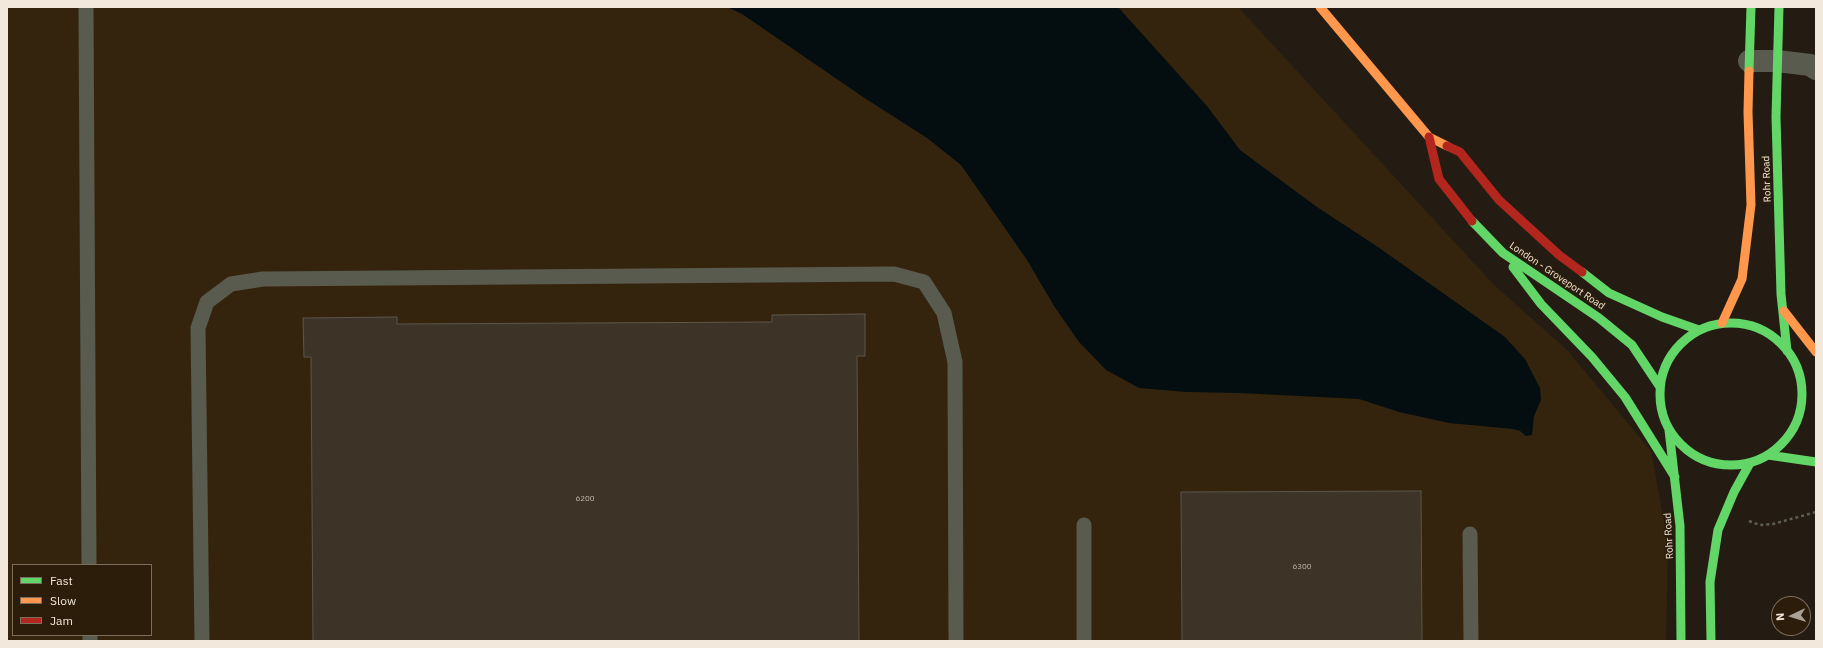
<!DOCTYPE html>
<style>
body{margin:0}
#map{position:relative;width:1823px;height:648px;overflow:hidden;background:#241c12;font-family:"IBM Plex Sans",sans-serif}
canvas{display:block}
.frame{position:absolute;inset:0;border:8px solid #f2e8dc;pointer-events:none}
.legend{position:absolute;left:12px;top:564px;width:140px;height:72px;box-sizing:border-box;background:#2c1d0a;border:1px solid #7b6e5e;margin:0;padding:5px 7px;list-style:none;font-size:12px;color:#f2e8dc}
.legend li{display:flex;align-items:center;gap:8px;height:20px}
.legend b{width:20px;border:1px solid #7b6e5e}
.north{position:absolute;left:1771px;top:596px;width:40px;height:40px;box-sizing:border-box;background:#2c1d0a;border:1px solid #7b6e5e;border-radius:50%;rotate:266deg;font-size:11px;font-weight:700;line-height:16px;text-align:center;color:#f2e8dc}
.north::after{content:'';display:block;margin:auto;width:14px;height:18px;background:#aaa195;clip-path:polygon(50% 0,100% 100%,50% 72%,0 100%)}
</style>
<div id="map">
<canvas width="1823" height="648"></canvas>
<div class="frame"></div>
<ul class="legend">
<li><b style="height:5px;background:#63d668"></b>Fast</li>
<li><b style="height:5px;background:#ff974d"></b>Slow</li>
<li><b style="height:5px;background:#b3261e"></b>Jam</li>
</ul>
<div class="north">N</div>
</div>
<script>
const c = document.querySelector('canvas').getContext('2d');
c.lineJoin = 'round';
function fill(path, color) { c.fillStyle = color; c.fill(path, 'evenodd'); }
const shape = rows => new Path2D(rows.map(r => 'M' + r).join(''));
function strokePath(path, color, width, dash) { c.strokeStyle = color; c.lineWidth = width; c.lineCap = dash ? 'butt' : 'round'; c.setLineDash(dash || []); c.stroke(path); }
function label(font, color, halo, rows, align = 'center') {
  c.font = font + ' "IBM Plex Sans",sans-serif'; c.lineWidth = 3; c.setLineDash([]); c.textBaseline = 'middle'; c.strokeStyle = halo; c.fillStyle = color; for (const [text, x, y, turn = 0] of rows) {
    c.save(); c.translate(x, y); c.rotate((+turn || 0) * Math.PI / 180); c.textAlign = isNaN(turn) ? turn : align; if (halo) c.strokeText(text, 0, 0); c.fillText(text, 0, 0); c.restore();
  }
}
fill(shape([
 [7,7,1238,7,1494,285,1567,350,1651,451,1668,544,1666,641,7,641],
 [13,565,151,565,151,635,13,635]
]), '#35240d');
fill(shape([
 [727,7,1118,7,1207,106,1240,150,1317,207,1378,247,1505,337,1525,359,1540,388,1541,400,1534,416,1532,435,1526,436,1520,431,1513,429,1449,423,1399,412,1359,399,1239,393,1187,392,1139,388,1106,370,1079,342,1054,306,1027,260,961,165,927,138,863,97,742,14]
]), '#040e11');
const building = shape([
 [865,314,865,356,857,356,859,641,313,641,311,357,304,357,303,318,397,317,397,324,772,322,772,315,865,314],
 [1421,491,1422,641,1182,641,1181,492,1421,491]
]);
fill(building, '#3d3326');
strokePath(building, '#5d564d', 1);
strokePath(shape([
 [1749,521,1760,525,1773,524,1816,512]
]), '#5f5e54', 2.5, [3, 3]);
strokePath(shape([
 [86,7,89,565],
 [1084,525,1084,641],
 [1470,534,1471,641],
 [90,635,90,641],
 [202,641,198,328,207,302,231,284,263,279,894,274,924,282,944,313,955,362,956,641]
]), '#585b4e', 15);
strokePath(shape([
 [1749,61,1777,61,1810,65,1816,69]
]), '#585b4e', 22);
strokePath(shape([
 [1779,7,1776,117,1781,294,1787,351],
 [1749,71,1751,7],
 [1472,221,1503,253,1599,318,1632,345,1660,387],
 [1513,267,1541,304,1592,357,1625,397,1675,477],
 [1582,272,1609,293,1662,317,1699,330],
 '1660 394a71 71 0 1 1 142 0a71 71 0 1 1-142 0Z',
 [1669,430,1680,526,1681,641],
 [1768,455,1816,462],
 [1711,641,1710,582,1718,530,1734,492,1750,463]
]), '#63d668', 9);
strokePath(shape([
 [1320,7,1429,137,1447,146],
 [1784,311,1816,352],
 [1722,323,1742,279,1751,205,1748,112,1749,71]
]), '#ff974d', 9);
strokePath(shape([
 [1429,137,1439,179,1472,221],
 [1447,146,1460,152,1499,200,1559,255,1582,272]
]), '#b3261e', 9);
label('8px', '#c5bbae', null, [
 ["6200",585,499],
 ["6300",1302,567]
]);
label('10px', '#f2e8dc', '#2c1d0a', [
 ["Rohr Road",1767,179,-92],
 ["London - Groveport Road",1557,276,34],
 ["Rohr Road",1669,536,-93]
]);
</script>
